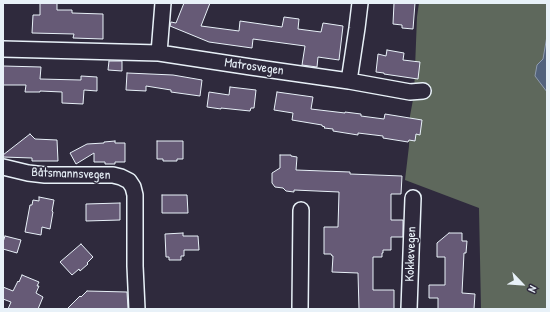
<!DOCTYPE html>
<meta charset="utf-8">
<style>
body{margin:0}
#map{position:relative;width:550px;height:312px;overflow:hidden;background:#2f2a3d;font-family:"Patrick Hand",sans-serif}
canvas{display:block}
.frame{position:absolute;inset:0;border:4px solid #e8f1f8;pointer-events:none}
.north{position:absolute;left:502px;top:264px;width:40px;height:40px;-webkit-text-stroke:3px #2f2a3d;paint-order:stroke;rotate:115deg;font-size:11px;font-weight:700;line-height:16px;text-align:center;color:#e8f1f8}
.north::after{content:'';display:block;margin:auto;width:14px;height:18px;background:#e8f1f8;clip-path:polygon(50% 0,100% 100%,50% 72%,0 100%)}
</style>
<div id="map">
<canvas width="550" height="312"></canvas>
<div class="frame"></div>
<div class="north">N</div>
</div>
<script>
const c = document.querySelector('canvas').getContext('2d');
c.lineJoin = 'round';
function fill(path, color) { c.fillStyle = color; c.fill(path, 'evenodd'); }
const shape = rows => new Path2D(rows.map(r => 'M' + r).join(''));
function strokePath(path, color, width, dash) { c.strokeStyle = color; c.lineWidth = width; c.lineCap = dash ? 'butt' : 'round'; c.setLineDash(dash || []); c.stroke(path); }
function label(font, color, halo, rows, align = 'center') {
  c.font = font + ' "Patrick Hand",sans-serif'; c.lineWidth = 3; c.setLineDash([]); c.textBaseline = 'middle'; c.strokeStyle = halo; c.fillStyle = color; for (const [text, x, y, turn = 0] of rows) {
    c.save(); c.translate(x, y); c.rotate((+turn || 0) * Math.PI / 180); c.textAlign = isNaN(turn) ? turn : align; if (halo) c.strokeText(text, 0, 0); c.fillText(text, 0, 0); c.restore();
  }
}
fill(shape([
 [419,3,547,3,547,309,481,309,479,208,405,180,409,146,410,116,414,94,417,17]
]), '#5e685c');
const water = shape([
 [547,36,547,92,535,76,537,65,543,59,547,36]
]);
fill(water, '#52627c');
strokePath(water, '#8e9bae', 1);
const building = shape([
 [40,3,57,3,57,10,72,10,72,13,103,14,103,39,73,38,74,34,32,33,33,15,40,15,40,3],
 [184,3,210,3,201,26,239,31,240,21,282,27,284,17,299,19,298,29,321,32,323,23,343,26,339,60,318,57,317,67,302,65,305,46,253,39,252,48,209,42,170,26,171,22,176,23,184,3],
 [394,3,415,3,413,29,402,28,402,25,393,24,394,3],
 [387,50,404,53,403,60,420,62,418,79,384,74,384,73,376,72,378,54,386,56,387,50],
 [109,61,122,61,122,71,108,70,109,61],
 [3,66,41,67,40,79,81,80,81,76,97,77,97,91,84,90,83,104,62,103,62,92,40,91,40,92,25,92,26,85,3,85,3,66],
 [127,73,173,75,202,80,200,96,171,92,171,90,146,86,146,91,126,90,127,73],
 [230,87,256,90,254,108,251,108,250,111,221,108,221,109,207,107,209,92,229,95,230,87],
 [277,92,313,97,311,109,345,113,345,112,361,114,361,116,384,119,385,114,422,120,420,135,416,134,415,141,409,140,408,142,383,138,383,136,358,133,358,135,333,131,333,129,324,128,325,127,322,126,322,125,292,120,293,113,274,110,277,92],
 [30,134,35,139,57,140,58,161,32,161,32,158,3,157,3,155,30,134],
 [115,141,115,143,125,143,125,162,115,162,115,164,105,164,105,162,94,162,94,153,76,164,70,153,87,144,104,143,104,142,115,141],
 [157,141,183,141,183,159,177,159,177,161,163,161,163,159,157,159,157,141],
 [280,155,291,155,291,156,297,157,296,170,350,172,350,174,402,176,401,194,391,194,391,220,403,220,403,237,391,237,391,250,383,250,383,253,382,253,382,257,373,257,373,290,394,290,394,309,359,309,358,273,332,272,333,256,332,256,331,254,324,254,324,227,338,227,339,192,294,190,294,192,286,191,283,188,275,187,272,183,272,173,280,168,280,155],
 [162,195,187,195,188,213,162,213,162,195],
 [39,197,54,200,52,211,53,212,50,229,42,227,41,235,25,232,30,205,32,205,33,200,39,201,39,197],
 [120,203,120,220,86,221,86,204,120,203],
 [183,233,183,236,198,236,199,250,184,250,184,256,181,256,181,260,169,260,169,257,166,257,165,234,183,233],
 [449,233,462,233,462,241,467,241,466,253,464,253,462,293,475,294,474,309,438,309,438,298,429,298,429,285,445,285,445,257,437,257,437,243,449,233],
 [5,236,21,240,17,253,3,249,3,242,5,236],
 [81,244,93,257,87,263,88,264,80,271,79,269,72,275,60,262,81,244],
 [22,275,39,282,37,286,39,286,36,293,43,297,38,309,8,309,11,302,3,299,3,287,13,291,18,281,19,282,22,275],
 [87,291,127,292,128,309,67,309,80,296,81,297,87,291]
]);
fill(building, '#665a76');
strokePath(building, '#e8f1f8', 1);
const minor = shape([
 [163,3,159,53,251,67,349,81,410,92,423,91],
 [3,49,159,53],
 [349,81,357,28,360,3],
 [3,167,28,173,45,175,113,175,121,177,129,181,133,187,135,195,135,266,137,309],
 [300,309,301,210],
 [409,309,413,198]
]);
strokePath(minor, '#e8f1f8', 18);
strokePath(minor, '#2f2a3d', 15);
label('13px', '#e8f1f8', '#2f2a3d', [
 ["Matrosvegen",254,67,8],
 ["Båtsmannsvegen",71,174,2],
 ["Kokkevegen",411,254,-88]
]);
</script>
